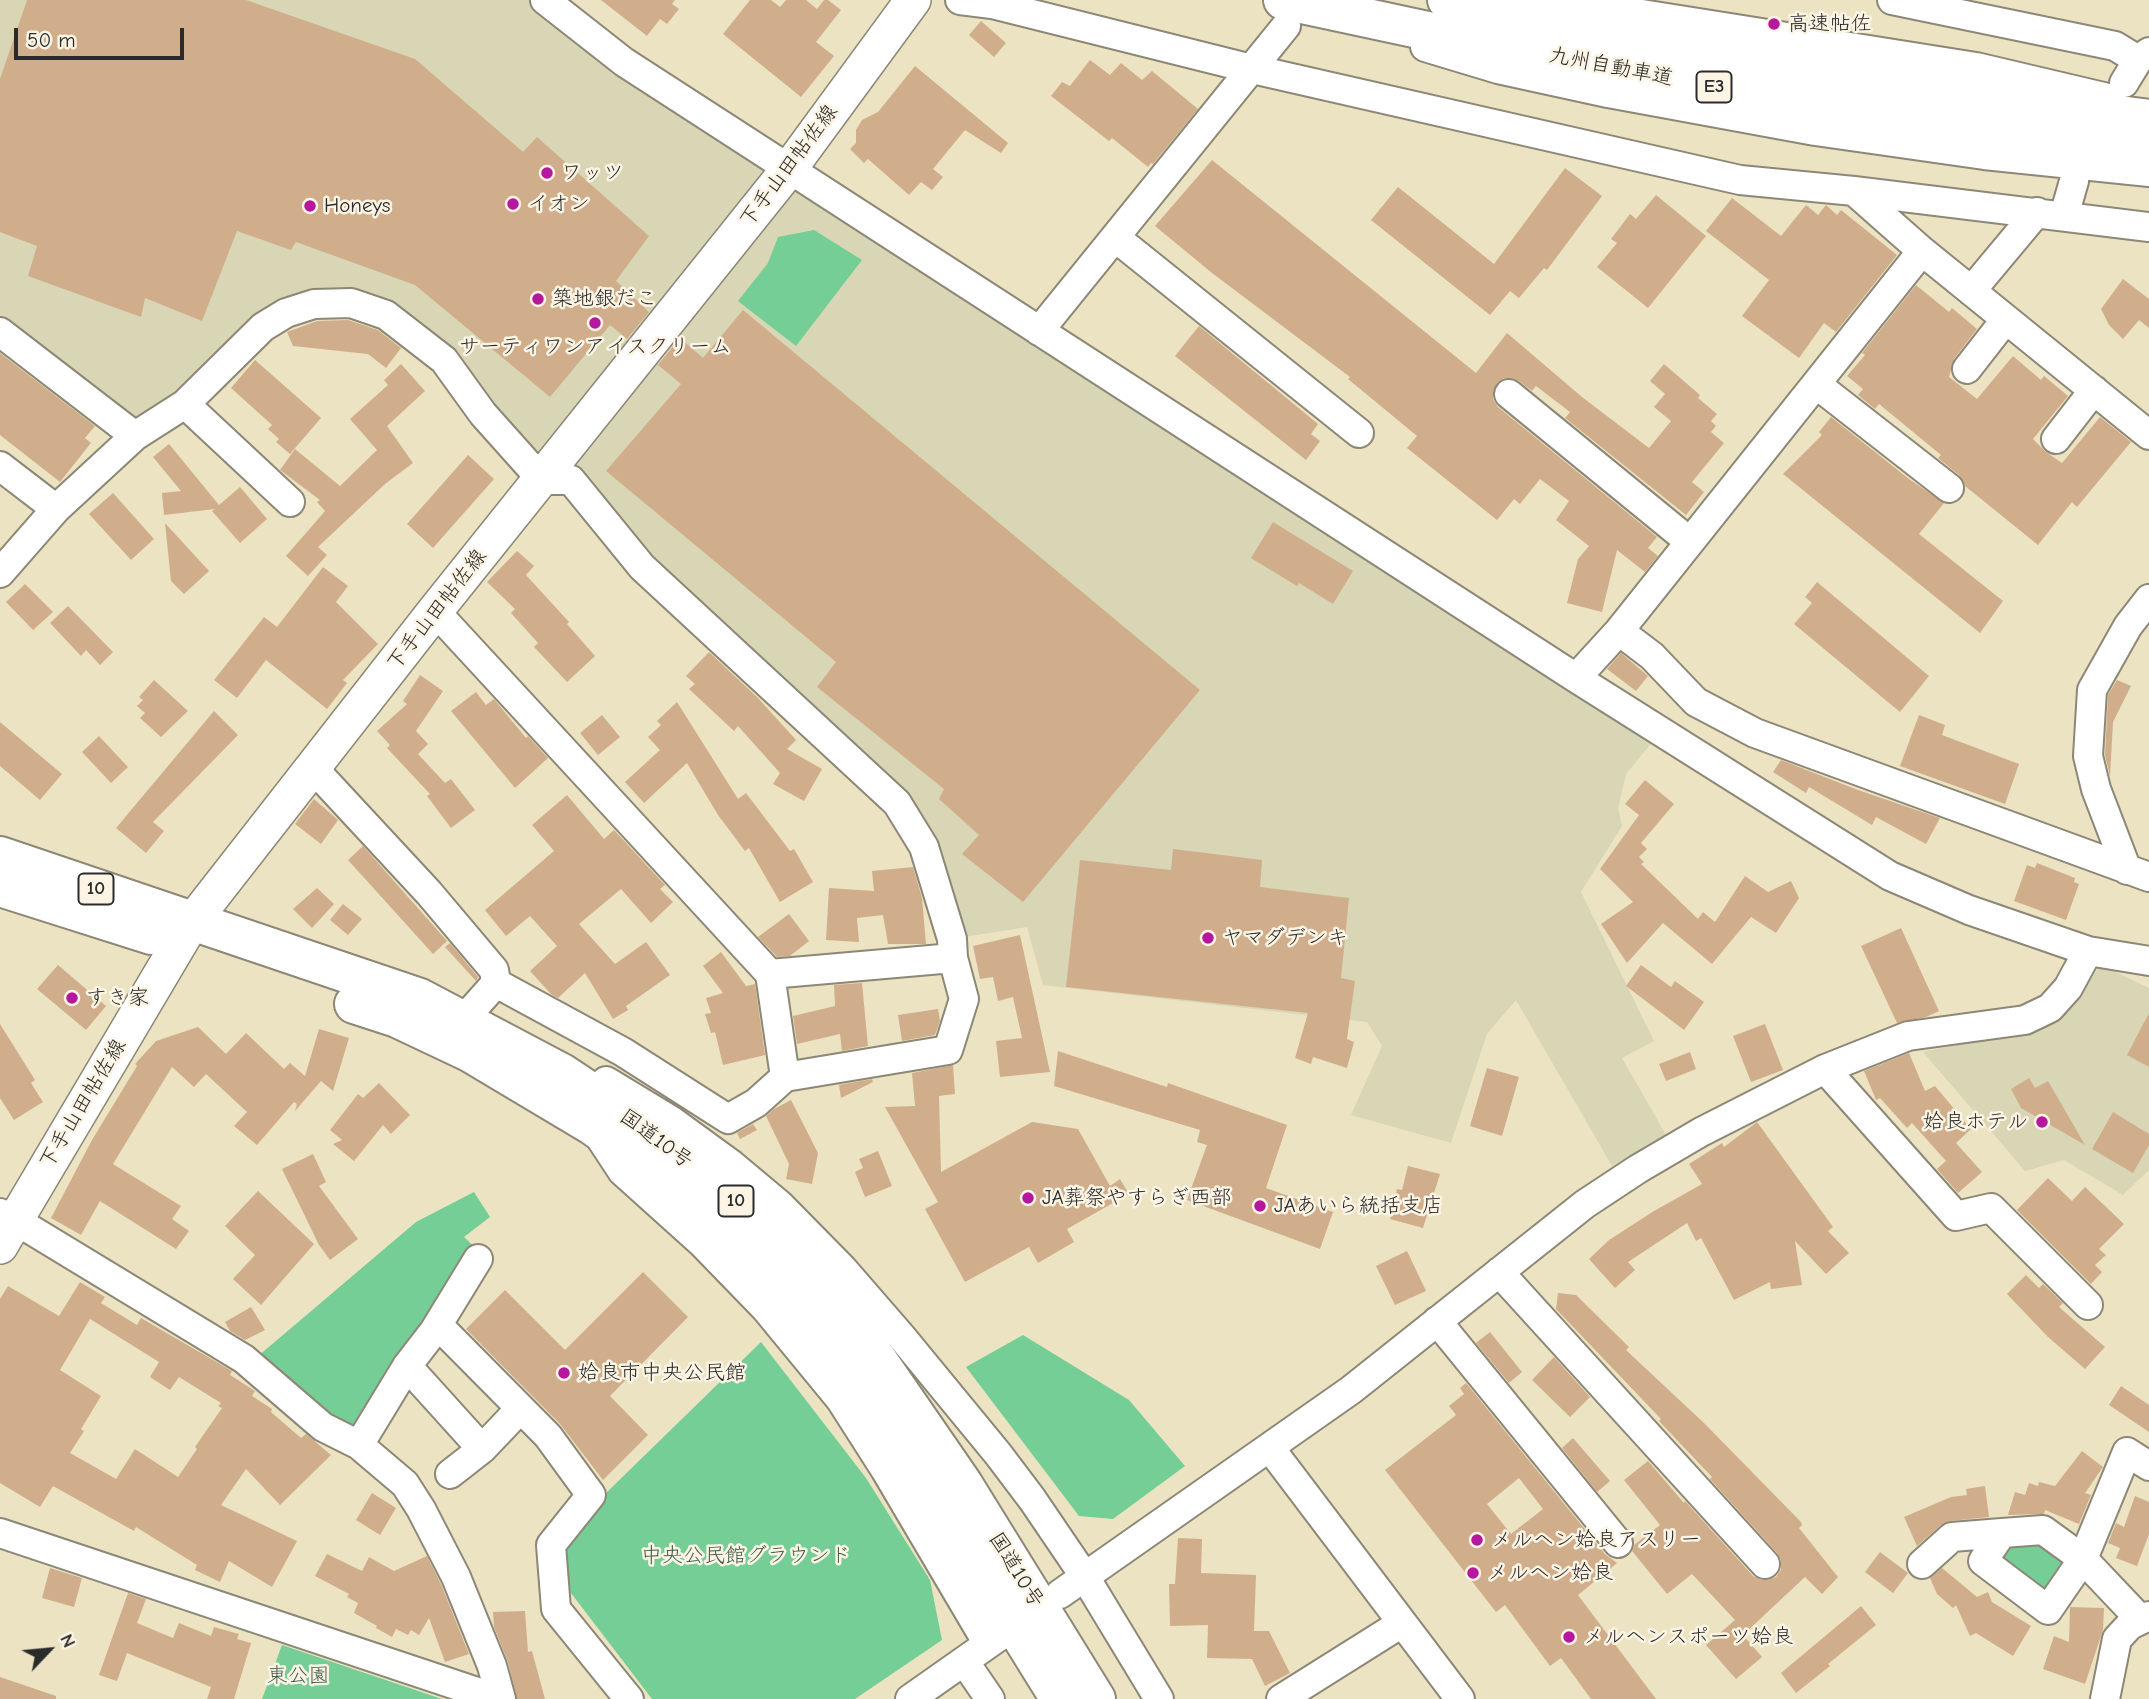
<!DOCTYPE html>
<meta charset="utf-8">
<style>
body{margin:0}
#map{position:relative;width:2149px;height:1699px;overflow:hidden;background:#ece3c2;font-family:"Comic Neue",sans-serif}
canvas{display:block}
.north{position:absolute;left:14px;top:1615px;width:70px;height:70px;-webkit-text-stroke:5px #fcf5e5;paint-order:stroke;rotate:64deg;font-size:19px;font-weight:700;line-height:28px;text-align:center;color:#2b2b2b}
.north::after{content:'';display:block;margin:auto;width:24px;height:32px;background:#2b2b2b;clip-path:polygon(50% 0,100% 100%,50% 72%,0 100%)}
.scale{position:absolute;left:14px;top:28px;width:170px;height:32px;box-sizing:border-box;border:4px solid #2b2b2b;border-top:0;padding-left:9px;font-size:21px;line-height:24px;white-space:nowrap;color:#2b2b2b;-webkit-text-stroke:5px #fcf5e5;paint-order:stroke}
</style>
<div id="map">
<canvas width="2149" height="1699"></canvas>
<div class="north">N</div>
<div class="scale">50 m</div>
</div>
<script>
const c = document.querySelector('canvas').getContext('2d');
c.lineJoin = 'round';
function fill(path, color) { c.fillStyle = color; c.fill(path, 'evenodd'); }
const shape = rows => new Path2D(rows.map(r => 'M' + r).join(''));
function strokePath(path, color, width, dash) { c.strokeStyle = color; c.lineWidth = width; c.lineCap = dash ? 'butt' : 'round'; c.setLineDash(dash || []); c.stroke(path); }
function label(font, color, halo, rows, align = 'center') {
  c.font = font + ' "Comic Neue","Klee One",sans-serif'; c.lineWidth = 5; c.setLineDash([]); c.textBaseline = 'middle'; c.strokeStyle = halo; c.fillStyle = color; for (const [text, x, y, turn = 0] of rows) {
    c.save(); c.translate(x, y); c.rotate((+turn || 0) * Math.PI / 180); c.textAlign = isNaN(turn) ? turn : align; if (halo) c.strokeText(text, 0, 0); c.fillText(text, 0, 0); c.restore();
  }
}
fill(shape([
 [0,0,545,0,1658,735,1626,774,1618,808,1622,826,1581,892,1654,1041,1622,1058,1666,1135,1612,1166,1516,1000,1487,1034,1451,1143,1351,1115,1382,1046,1367,1022,1043,985,1027,927,952,939,924,847,571,480,542,480,386,315,314,304,135,436,0,332],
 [2101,965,2149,988,2149,1170,2123,1195,2064,1160,2025,1171,1923,1052,2057,1023]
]), '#d8d6b5');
fill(shape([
 [814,230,862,260,796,346,738,301,768,263,778,237],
 [474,1192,490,1217,464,1237,481,1253,352,1433,257,1357,416,1222],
 [1023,1335,1129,1400,1185,1466,1113,1519,1079,1516,966,1367],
 [761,1342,866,1478,930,1580,942,1640,855,1699,652,1699,561,1580,560,1541,607,1492],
 [2044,1534,2079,1559,2048,1604,1990,1562,2005,1540],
 [282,1645,442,1699,262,1699]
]), '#74ce95');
fill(shape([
 [27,0,246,0,415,59,523,152,537,137,649,236,616,281,649,312,627,339,610,325,550,397,415,285,296,242,291,250,237,231,202,321,145,298,141,317,28,276,37,246,0,232,0,79],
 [601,0,675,0,672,4,679,9,667,24,660,19,647,36],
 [750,0,771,0,780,7,786,0,806,0,817,9,824,0,828,0,841,10,816,42,834,56,801,97,723,34],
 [981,21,1006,43,994,57,969,35],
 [1090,60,1110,75,1121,63,1142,80,1152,71,1198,109,1153,164,1151,163,1148,167,1112,138,1109,141,1051,96,1062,82,1070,86],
 [915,66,1008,143,1001,153,965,130,933,169,943,177,932,190,921,182,909,195,868,159,864,163,850,149,856,143,856,130,862,120,878,112],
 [1212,160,1476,373,1507,333,1582,397,1649,448,1671,421,1654,407,1665,394,1650,381,1664,364,1700,395,1698,398,1717,414,1711,421,1716,426,1711,432,1724,443,1692,482,1704,492,1686,515,1565,418,1570,412,1536,386,1532,391,1519,381,1511,378,1504,378,1497,383,1493,391,1493,399,1498,407,1657,537,1648,548,1658,556,1645,572,1617,550,1602,612,1567,603,1578,559,1589,546,1556,520,1569,501,1540,479,1520,504,1514,499,1497,520,1407,448,1417,436,1348,379,1350,377,1212,273,1155,226],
 [1565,168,1602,196,1547,270,1544,268,1519,298,1510,291,1490,315,1371,220,1398,187,1494,264],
 [1656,195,1706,236,1648,308,1597,267,1617,243,1611,239,1630,214,1636,219],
 [1732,198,1781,236,1806,205,1818,215,1826,205,1837,215,1841,210,1897,255,1836,332,1824,323,1799,358,1742,316,1769,280,1706,231],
 [2123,279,2149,299,2149,328,2139,320,2123,339,2109,325,2101,309],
 [1916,285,1949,312,1952,308,1977,329,1954,359,1949,377,1977,399,2013,356,2041,380,2044,376,2068,396,2033,439,2046,452,2062,463,2100,417,2131,442,2077,507,2072,502,2038,545,1965,486,1959,475,1938,458,1941,455,1879,404,1875,409,1858,395,1863,389,1847,376,1865,355,1862,353],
 [743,310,1200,690,1023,902,962,854,979,835,939,799,944,789,817,687,836,662,606,471,681,384,658,365,680,338,703,358],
 [348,320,378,330,401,348,386,368,368,354,293,346,287,332,317,321],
 [1199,326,1318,424,1311,434,1320,441,1306,460,1175,356],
 [0,353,95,426,85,438,91,443,60,482,0,435],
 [255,360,321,418,290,454,276,442,279,439,268,429,272,425,231,388],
 [401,364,425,391,387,426,413,463,385,484,318,547,327,555,308,576,286,556,325,511,317,502,320,500,280,470,295,449,340,486,377,450,350,419,388,385,384,380],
 [1831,417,1909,479,1944,503,1919,534,2003,601,1980,633,1783,474,1822,435,1819,432],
 [169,444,219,505,240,487,267,519,240,543,212,511,215,509,164,515,162,493,181,491,153,457],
 [468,455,494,479,433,548,407,524],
 [113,493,154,539,131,560,89,514],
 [1273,522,1353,571,1333,604,1299,583,1297,586,1251,558],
 [165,523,209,571,184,594,171,581],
 [517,551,534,566,526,575,569,622,567,624,595,656,567,682,534,647,538,643,511,613,515,609,487,582],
 [323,567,348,586,336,602,378,644,343,680,347,683,327,709,266,660,237,698,214,680,264,617,277,627],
 [1817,582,1929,676,1900,712,1794,624,1812,603,1805,597],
 [25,584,53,612,33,630,6,602],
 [68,606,113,652,100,665,86,650,81,656,50,623],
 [709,652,758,698,796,740,787,749,822,769,804,801,773,784,780,773,738,726,734,731,689,689,695,684,686,676],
 [1621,653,1648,676,1636,691,1607,669],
 [420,675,443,691,416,731,428,744,418,754,445,783,451,779,475,810,451,828,427,796,430,794,387,748,390,745,377,731,407,704,403,701],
 [154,680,188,711,161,737,140,718,145,713,137,706,143,700,139,697],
 [2117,680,2131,686,2113,722,2110,776,2105,755,2108,695],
 [476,692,486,705,494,699,526,738,528,736,548,758,515,788,451,711],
 [677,702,738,799,746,793,790,851,794,849,813,882,780,902,749,848,745,851,718,815,687,763,644,803,625,782,660,750,648,737,661,725,657,721],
 [214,711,238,735,153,822,164,831,146,853,116,828],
 [602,715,620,737,598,755,580,733],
 [1919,715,1945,725,1942,735,2019,764,2005,804,1900,766],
 [0,722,62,774,40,800,0,766],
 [99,736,128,767,111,783,82,752],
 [1781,760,1858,790,1940,818,1926,844,1876,817,1872,825,1809,787,1806,793,1773,772],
 [1645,780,1674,804,1641,843,1647,849,1639,857,1644,862,1641,864,1698,919,1703,912,1715,922,1745,876,1768,892,1791,881,1799,898,1776,933,1751,917,1712,964,1663,923,1627,963,1601,924,1633,902,1600,869,1639,815,1625,804],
 [567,795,604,839,614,830,665,885,660,889,673,902,651,923,621,889,579,924,615,964,646,942,670,975,626,1006,628,1010,613,1019,585,973,558,998,551,994,530,971,557,946,530,916,506,936,485,910,554,851,532,825],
 [314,799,338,820,321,844,295,824],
 [363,846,447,941,433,954,348,860],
 [1173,849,1262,860,1260,887,1349,898,1341,978,1355,981,1347,1039,1354,1042,1347,1068,1313,1057,1311,1064,1295,1058,1308,1013,1066,987,1080,860,1171,870],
 [2037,863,2075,878,2074,882,2079,884,2066,920,2014,901,2027,865,2035,868],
 [913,867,922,898,926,944,888,944,883,915,857,918,859,942,826,940,829,888,874,891,872,871],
 [317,888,334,904,312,928,293,909],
 [343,904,362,919,348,935,330,920],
 [789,914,809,941,790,956,777,957,758,937],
 [1901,928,1939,1011,1926,1017,1897,1023,1861,946],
 [1020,935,1050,1072,1000,1077,996,1041,1022,1038,1013,997,998,1001,993,977,980,979,973,946],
 [450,943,478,977,476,981,445,947],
 [721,952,746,986,755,984,765,1055,723,1065,715,1032,711,1033,705,1014,711,1013,706,998,723,993,703,966],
 [58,965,106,1006,86,1030,37,989],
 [1641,965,1671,987,1675,981,1704,1002,1684,1030,1626,986],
 [862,983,868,1046,842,1051,840,1034,797,1044,793,1016,835,1006,834,985],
 [938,1009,940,1021,935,1035,902,1041,898,1015],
 [2149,1013,2149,1067,2127,1055],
 [0,1024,35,1080,31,1083,43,1102,14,1120,0,1098],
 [1765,1024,1783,1070,1751,1082,1733,1036],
 [198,1027,226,1054,246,1033,284,1069,290,1063,305,1076,319,1029,349,1038,333,1091,321,1081,295,1111,297,1104,294,1102,257,1145,234,1126,247,1112,206,1074,194,1087,172,1067,113,1164,181,1206,172,1219,189,1231,176,1249,100,1201,81,1235,51,1218,92,1140,137,1066,135,1064,156,1041],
 [1058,1051,1167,1087,1168,1083,1287,1125,1266,1188,1333,1212,1320,1249,1187,1200,1207,1145,1197,1142,1200,1130,1054,1086],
 [1690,1052,1696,1069,1666,1081,1659,1064],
 [1909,1053,1925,1091,1935,1086,1971,1129,1956,1143,1982,1172,1958,1193,1937,1169,1946,1161,1912,1123,1907,1128,1880,1098,1876,1100,1864,1071],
 [953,1065,955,1094,939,1096,941,1172,1032,1122,1078,1129,1110,1186,1120,1179,1129,1194,1067,1229,1074,1242,1038,1263,1029,1247,965,1282,925,1209,938,1202,885,1107,915,1106,912,1073],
 [1487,1068,1519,1077,1502,1136,1470,1126],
 [2029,1078,2035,1088,2048,1081,2085,1145,2021,1108,2011,1089],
 [872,1079,873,1082,841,1098,839,1085],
 [379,1083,410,1115,391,1134,383,1125,354,1161,333,1144,342,1140,330,1130,358,1094,363,1098],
 [791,1100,818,1153,812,1184,786,1179,789,1164,766,1116,774,1109],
 [2113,1112,2149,1134,2149,1145,2133,1173,2092,1149],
 [1757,1122,1833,1227,1828,1231,1849,1253,1826,1274,1795,1241,1802,1285,1771,1289,1770,1282,1734,1300,1701,1238,1696,1241,1687,1223,1628,1262,1635,1270,1615,1288,1589,1259,1609,1240,1654,1211,1702,1184,1689,1164,1722,1143,1724,1147],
 [753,1124,757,1130,740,1139,737,1133],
 [878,1151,892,1186,865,1197,855,1172,863,1168,859,1159],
 [313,1154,326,1182,319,1186,358,1239,330,1260,319,1245,282,1169],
 [1408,1166,1440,1174,1423,1228,1390,1219,1397,1189,1402,1190],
 [2048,1178,2072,1201,2085,1187,2124,1224,2099,1249,2106,1255,2095,1265,2102,1272,2091,1284,2017,1210],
 [258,1191,314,1244,261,1305,233,1279,255,1255,225,1226],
 [1407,1251,1426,1291,1395,1305,1376,1266],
 [643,1272,688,1317,610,1396,648,1435,603,1480,560,1424,466,1329,505,1290,565,1350],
 [2026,1275,2039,1288,2043,1284,2063,1303,2059,1307,2105,1347,2085,1369,2048,1337,2007,1294],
 [80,1282,105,1297,101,1303,137,1325,141,1318,232,1371,230,1375,255,1391,252,1396,272,1409,271,1412,301,1438,306,1434,331,1455,280,1505,246,1469,221,1505,297,1541,272,1587,229,1561,220,1582,195,1570,197,1565,136,1527,134,1531,53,1486,40,1507,0,1483,0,1299,8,1286,59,1316],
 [90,1319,159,1362,150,1377,170,1390,179,1377,221,1403,218,1406,222,1408,195,1447,197,1449,178,1477,135,1449,116,1479,70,1453,84,1431,81,1429,101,1396,60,1370],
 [1558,1293,1576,1295,1629,1347,1626,1350,1705,1424,1801,1522,1802,1525,1799,1528,1838,1577,1822,1594,1805,1577,1743,1635,1762,1657,1736,1679,1706,1645,1735,1620,1692,1574,1667,1594,1632,1551,1634,1545,1660,1525,1624,1480,1648,1461,1684,1503,1685,1501,1753,1576,1761,1580,1768,1580,1776,1577,1781,1570,1781,1560,1777,1553,1710,1479,1712,1477,1659,1421,1661,1419,1556,1309],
 [251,1307,265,1330,245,1340,230,1331,225,1322],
 [1490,1332,1522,1372,1509,1383,1476,1343],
 [1554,1357,1590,1397,1570,1417,1532,1380],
 [1466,1383,1605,1554,1617,1563,1578,1595,1656,1699,1591,1699,1561,1658,1550,1666,1505,1605,1496,1612,1385,1470,1456,1415,1449,1406,1464,1394,1460,1388],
 [1519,1478,1543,1509,1511,1534,1487,1504],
 [2121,1386,2149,1405,2149,1432,2109,1405],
 [1573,1438,1610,1481,1597,1492,1562,1448],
 [2082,1451,2103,1467,2085,1493,2091,1495,2079,1524,2045,1510,2044,1514,2008,1515,2015,1492,2025,1495,2029,1483,2038,1486,2039,1482,2055,1486],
 [1985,1486,1989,1517,1950,1521,1941,1525,1917,1546,1904,1517,1951,1497,1967,1495,1966,1489],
 [372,1493,396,1508,380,1535,356,1520],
 [2135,1496,2149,1502,2149,1534,2137,1566,2116,1558,2120,1548,2108,1543,2116,1523,2124,1527],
 [1178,1538,1202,1539,1201,1573,1256,1575,1254,1631,1269,1631,1290,1673,1265,1686,1252,1659,1207,1658,1208,1625,1170,1626,1169,1584,1175,1584],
 [1880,1552,1908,1573,1893,1593,1865,1572],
 [327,1554,362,1571,369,1557,394,1571,427,1556,441,1584,469,1654,445,1662,429,1618,419,1635,411,1630,408,1635,396,1629,392,1637,376,1628,377,1626,354,1613,358,1603,347,1597,349,1594,315,1576],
 [50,1568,82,1578,74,1607,42,1598],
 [1942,1568,1977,1597,1988,1592,1992,1602,2031,1626,2013,1656,1976,1633,1970,1636,1956,1605,1953,1608,1937,1594,1930,1578],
 [128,1593,146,1599,137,1623,173,1638,179,1623,211,1636,214,1627,239,1634,237,1639,251,1643,234,1699,207,1699,211,1687,127,1653,117,1681,99,1675],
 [1861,1606,1876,1625,1828,1664,1830,1666,1796,1693,1781,1673],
 [2070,1607,2104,1608,2103,1630,2085,1684,2043,1669,2054,1636,2069,1642],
 [525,1611,528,1652,532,1651,545,1699,517,1699,508,1662,494,1627,493,1612],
 [0,1677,56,1696,56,1699,0,1699]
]), '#d1ae8b');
const minor = shape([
 [545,0,624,62,1576,678,1890,876,1969,910,2088,951,2149,961],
 [960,0,992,4,1252,69,1740,180,1854,191,2149,227],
 [1553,0,1976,67,2112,99],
 [1892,0,2115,46,2138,60,2149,52],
 [1425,47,1498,69,1608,93,1815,131,1984,155,2149,172],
 [2124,83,2138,60],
 [1854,191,1922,251,2149,435],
 [2064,216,2074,181],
 [1116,238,1359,433],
 [1971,291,2037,212],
 [1039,331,1286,26],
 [0,332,135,436,185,404,263,327,286,313,314,304,351,303,386,315,444,360,483,414,542,480,571,480,642,567,897,803,924,847,952,939,953,958,964,999,948,1050,785,1077,770,974],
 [1967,369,2006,319],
 [1816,384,1949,488],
 [1509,394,1690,542],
 [185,404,290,502],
 [2056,439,2094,390],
 [0,466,56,509],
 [0,573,56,509,135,436],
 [435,611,770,974,953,958],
 [1619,631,1652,656,1696,702,1755,733,2149,877],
 [1576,678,1619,631,1922,251],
 [313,768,429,893,494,970,496,983,464,1019],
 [2127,870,2096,789,2088,756,2092,690,2128,626,2149,599],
 [496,983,623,1052,728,1119,756,1103,785,1077],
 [1825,1069,1956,1216,1991,1208,2088,1305],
 [606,1081,672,1121,731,1164,780,1205,842,1268,901,1336,998,1454,1032,1499,1085,1577,1159,1699],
 [601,1139,622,1171,702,1243,766,1309,840,1399,886,1471,988,1644],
 [0,1213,15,1220,244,1359,323,1427,359,1445,405,1484,421,1509,456,1577,492,1666,501,1699],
 [1499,1272,1765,1564],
 [1437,1321,1618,1543],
 [438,1325,548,1436,591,1495,551,1545,556,1609,629,1699],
 [407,1366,482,1449],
 [359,1445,407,1366,434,1331,478,1259],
 [1270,1448,1460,1699],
 [450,1474,482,1449,520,1409],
 [0,1533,477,1692,486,1699],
 [1922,1564,1952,1537,2002,1533],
 [1060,1594,1351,1390,1585,1204,1638,1169,1701,1132,1825,1069,1908,1036,2025,1020,2050,1008,2068,988,2088,951],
 [2140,1619,2083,1559,2043,1530,2002,1533,1983,1561,2048,1610,2083,1559,2127,1452,2149,1466],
 [964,1661,990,1699],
 [910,1699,1001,1635],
 [1281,1699,1402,1623],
 [2105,1699,2117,1639,2130,1625,2149,1616]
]);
const major = shape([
 [0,1246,192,922,435,611,789,169,913,0]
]);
const highway = shape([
 [1283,0,1479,42,1707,86,2016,134,2149,153],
 [1447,0,1708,52,2018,102,2149,119],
 [0,856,420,998,562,1073,664,1141,740,1204,809,1276,859,1333,963,1484,1096,1699],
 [0,887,151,935],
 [354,1004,397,1018,469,1052,593,1126,654,1170,742,1246,800,1309,848,1366,890,1425,1060,1699]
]);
strokePath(minor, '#8c8776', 32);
strokePath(major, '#8c8776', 38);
strokePath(highway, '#8c8776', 42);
strokePath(minor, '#fff', 28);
strokePath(major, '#fff', 35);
strokePath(highway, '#fff', 38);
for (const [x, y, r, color] of [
 [1774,24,7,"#b5179e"],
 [547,173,7,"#b5179e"],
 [513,204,7,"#b5179e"],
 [310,206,7,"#b5179e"],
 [538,299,7,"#b5179e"],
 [595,323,7,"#b5179e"],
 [1208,938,7,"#b5179e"],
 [72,998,7,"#b5179e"],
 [2042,1122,7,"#b5179e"],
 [1028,1198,7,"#b5179e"],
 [1260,1206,7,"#b5179e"],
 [564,1373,7,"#b5179e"],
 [1477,1540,7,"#b5179e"],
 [1473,1573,7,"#b5179e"],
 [1569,1637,7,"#b5179e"]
]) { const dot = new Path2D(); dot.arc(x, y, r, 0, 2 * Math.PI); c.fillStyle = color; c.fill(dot); strokePath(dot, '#fcf5e5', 2.5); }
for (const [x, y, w] of [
 [1714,87,35],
 [96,889,35],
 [736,1201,35]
]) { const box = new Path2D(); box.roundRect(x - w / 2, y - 15.5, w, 31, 5); c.fillStyle = '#fcf5e5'; c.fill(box); strokePath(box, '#2b2b2b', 2); }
label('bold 19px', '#2b2b2b', null, [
 ["E3",1714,87],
 ["10",96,889],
 ["10",736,1201]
]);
label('21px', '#2b2b2b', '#fcf5e5', [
 ["高速帖佐",1788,24],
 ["ワッツ",561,173],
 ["イオン",527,204],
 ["Honeys",324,206],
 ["築地銀だこ",552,299],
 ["サーティワンアイスクリーム",595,347,"center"],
 ["ヤマダデンキ",1222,938],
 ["すき家",86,998],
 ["姶良ホテル",2028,1122,"right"],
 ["JA葬祭やすらぎ西部",1042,1198],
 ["JAあいら統括支店",1274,1206],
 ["姶良市中央公民館",578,1373],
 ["メルヘン姶良アスリー",1491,1540],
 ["メルヘン姶良",1487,1573],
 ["メルヘンスポーツ姶良",1583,1637]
], 'left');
label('21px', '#2b2b2b', '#fcf5e5', [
 ["九州自動車道",1611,67,11],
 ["下手山田帖佐線",789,166,-53],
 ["下手山田帖佐線",437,610,-52],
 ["下手山田帖佐線",83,1104,-59],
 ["国道10号",656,1139,36],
 ["国道10号",1016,1570,58]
]);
label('21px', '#415c4b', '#fcf5e5', [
 ["中央公民館グラウンド",746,1556],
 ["東公園",298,1676]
]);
</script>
